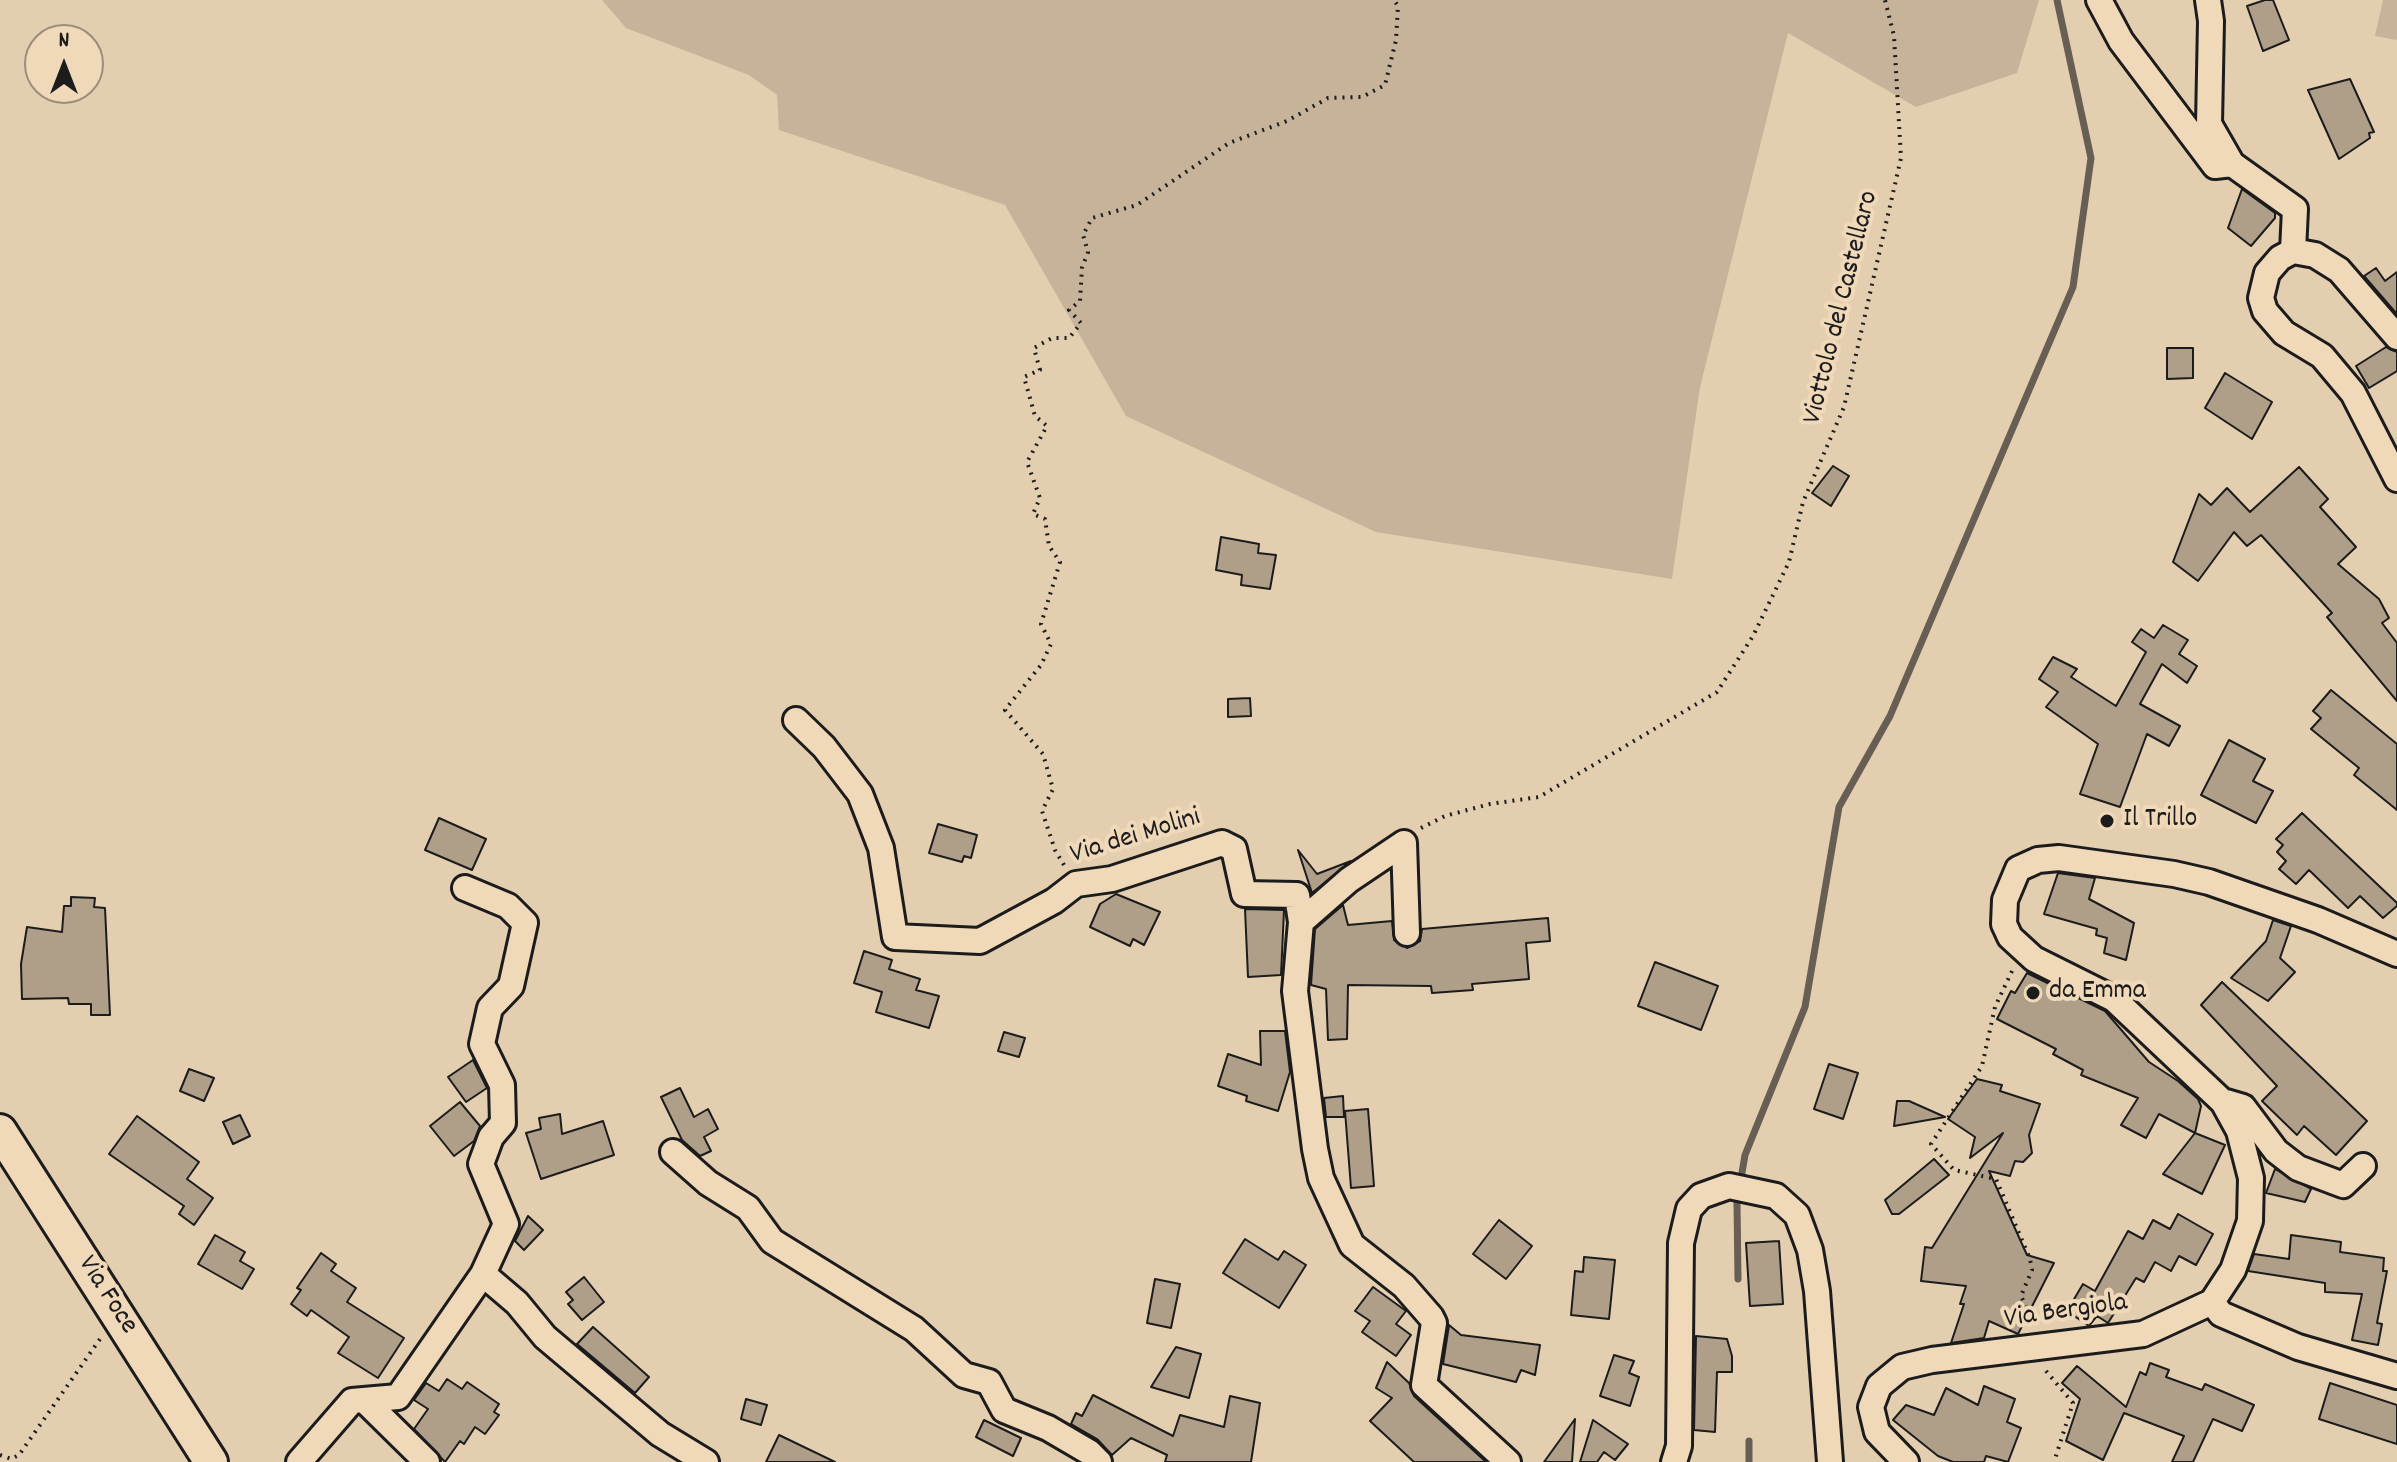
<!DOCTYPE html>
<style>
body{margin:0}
#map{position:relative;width:2397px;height:1462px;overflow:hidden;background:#e3ceb0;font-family:Dekko,sans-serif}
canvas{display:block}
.north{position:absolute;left:24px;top:24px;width:80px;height:80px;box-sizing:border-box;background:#f0d9b9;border:2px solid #9b8d7a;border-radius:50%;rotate:0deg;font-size:22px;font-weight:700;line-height:32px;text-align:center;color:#1c1c1c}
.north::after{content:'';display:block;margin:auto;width:28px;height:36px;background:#1c1c1c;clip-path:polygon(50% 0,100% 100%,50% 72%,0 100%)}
</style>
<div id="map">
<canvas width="2397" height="1462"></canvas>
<div class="north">N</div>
</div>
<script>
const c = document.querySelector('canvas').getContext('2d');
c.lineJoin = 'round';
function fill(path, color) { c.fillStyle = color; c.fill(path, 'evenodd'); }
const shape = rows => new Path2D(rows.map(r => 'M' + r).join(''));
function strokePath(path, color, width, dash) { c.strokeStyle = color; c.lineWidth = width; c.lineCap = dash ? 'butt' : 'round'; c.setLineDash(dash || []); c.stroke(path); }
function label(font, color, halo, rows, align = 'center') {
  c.font = font + ' Dekko,sans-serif'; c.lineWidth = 8; c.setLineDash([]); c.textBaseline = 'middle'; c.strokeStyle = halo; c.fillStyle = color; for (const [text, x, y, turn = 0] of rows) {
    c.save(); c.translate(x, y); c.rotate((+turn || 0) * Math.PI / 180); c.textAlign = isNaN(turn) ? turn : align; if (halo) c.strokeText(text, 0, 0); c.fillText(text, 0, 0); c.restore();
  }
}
fill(shape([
 [602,0,2039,0,2017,73,1916,107,1788,33,1700,387,1672,579,1376,532,1126,416,1005,205,779,130,777,95,749,75,626,28],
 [2383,0,2397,0,2397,40,2375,36]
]), '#c6b39a');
strokePath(shape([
 [1738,1279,1737,1202,1745,1155,1805,1007,1839,807,1890,716,2073,287,2091,158,2057,0],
 [1749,1441,1749,1462]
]), '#675f54', 7);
const building = shape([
 [2265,0,2273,0,2289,40,2263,51,2247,6,2265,0],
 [2350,79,2374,132,2369,133,2370,138,2339,159,2308,90,2350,79],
 [2242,189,2275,213,2275,218,2251,246,2228,228,2242,189],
 [2376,268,2385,281,2397,272,2397,314,2364,276,2376,268],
 [2386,347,2397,352,2397,371,2369,388,2356,366,2386,347],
 [2167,348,2193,348,2193,378,2167,379,2167,348],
 [2225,373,2272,402,2252,439,2205,408,2225,373],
 [1833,466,1849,476,1831,506,1812,493,1833,466],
 [2299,467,2328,499,2320,507,2356,547,2338,564,2379,599,2389,618,2382,623,2397,643,2397,701,2327,617,2332,613,2261,535,2247,546,2234,532,2198,581,2173,562,2199,494,2211,505,2227,488,2250,512,2299,467],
 [1221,537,1259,544,1258,553,1276,555,1270,589,1241,585,1242,575,1216,570,1221,537],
 [2163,625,2188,640,2179,654,2197,666,2187,683,2162,664,2140,704,2180,726,2169,746,2147,734,2120,807,2080,794,2098,744,2046,707,2058,692,2039,679,2053,657,2077,669,2071,677,2116,706,2146,652,2132,642,2141,629,2154,638,2163,625],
 [2331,690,2397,744,2397,810,2354,775,2359,768,2311,729,2321,718,2313,711,2331,690],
 [1250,698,1251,716,1228,717,1228,699,1250,698],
 [2229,740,2265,759,2253,781,2273,791,2256,823,2201,795,2229,740],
 [2302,813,2397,903,2397,906,2383,918,2360,896,2348,908,2309,870,2296,884,2279,869,2286,861,2277,852,2283,845,2276,839,2302,813],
 [439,818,486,839,472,870,425,850,439,818],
 [938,824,977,835,971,858,964,856,962,862,929,853,938,824],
 [1298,850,1317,874,1351,861,1312,893,1298,850],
 [2058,873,2095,878,2089,899,2134,923,2126,960,2104,953,2107,938,2096,935,2097,929,2044,914,2058,873],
 [1116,894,1160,912,1144,945,1133,939,1130,946,1090,927,1100,904,1116,894],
 [71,897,95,898,94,907,105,908,110,1015,91,1015,91,1004,69,1004,68,998,22,999,21,964,27,927,62,932,64,906,71,906,71,897],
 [1343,905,1348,925,1392,921,1394,940,1407,948,1420,941,1422,929,1548,918,1550,941,1526,943,1529,979,1472,984,1473,990,1432,993,1431,986,1348,985,1347,1039,1328,1040,1326,989,1311,985,1315,929,1343,905],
 [1245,909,1284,910,1281,975,1248,977,1245,909],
 [2273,920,2291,926,2280,958,2295,972,2268,1001,2231,978,2266,941,2273,920],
 [864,951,892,960,889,969,920,979,916,990,939,996,929,1028,876,1012,882,992,854,983,864,951],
 [1655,962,1718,986,1701,1030,1638,1006,1655,962],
 [2027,973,2105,1011,2149,1062,2178,1081,2198,1099,2201,1106,2195,1133,2225,1145,2202,1194,2163,1174,2195,1133,2159,1114,2146,1138,2121,1125,2138,1098,2081,1075,2083,1070,2053,1054,2056,1049,1997,1019,2011,991,2015,993,2027,973],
 [2222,982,2367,1121,2336,1155,2304,1126,2297,1135,2262,1101,2277,1086,2201,1005,2222,982],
 [1260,1031,1285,1031,1290,1072,1278,1111,1246,1101,1247,1096,1218,1086,1228,1054,1261,1065,1260,1031],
 [1004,1032,1025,1038,1019,1057,998,1051,1004,1032],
 [473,1060,487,1088,466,1102,448,1077,473,1060],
 [1829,1064,1858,1073,1843,1119,1814,1109,1829,1064],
 [189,1069,214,1078,204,1101,180,1091,189,1069],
 [1977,1079,2002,1085,2000,1091,2040,1104,2029,1135,2032,1153,2023,1162,2015,1161,2010,1176,1989,1171,2027,1255,2054,1263,2018,1334,1989,1321,1984,1338,1951,1343,1964,1304,1960,1304,1966,1286,1921,1281,1925,1247,1932,1248,2003,1133,1970,1158,1975,1137,1948,1119,1977,1079],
 [680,1088,694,1117,708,1109,718,1129,704,1137,711,1151,700,1156,682,1140,661,1097,680,1088],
 [1343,1096,1344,1117,1326,1117,1324,1098,1343,1096],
 [1897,1101,1909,1101,1945,1117,1894,1126,1897,1101],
 [460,1102,480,1126,474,1141,454,1156,430,1126,460,1102],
 [1368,1109,1374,1186,1351,1188,1345,1111,1368,1109],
 [560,1114,562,1134,603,1121,614,1155,541,1179,526,1133,541,1129,539,1118,560,1114],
 [240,1115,250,1136,233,1144,223,1122,240,1115],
 [137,1116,199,1162,187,1179,213,1198,194,1225,179,1214,184,1206,109,1154,137,1116],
 [1934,1159,1949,1175,1899,1214,1892,1214,1885,1200,1934,1159],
 [2275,1169,2311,1189,2305,1202,2266,1193,2275,1169],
 [2178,1214,2213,1234,2196,1265,2179,1256,2171,1271,2155,1262,2144,1282,2136,1278,2108,1323,2097,1316,2089,1326,2067,1311,2083,1284,2095,1291,2128,1231,2143,1239,2153,1220,2170,1229,2178,1214],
 [528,1216,543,1230,524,1250,515,1241,528,1216],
 [1499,1220,1532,1246,1506,1279,1473,1254,1499,1220],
 [215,1235,245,1252,240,1261,254,1269,242,1289,198,1264,215,1235],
 [2291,1235,2341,1242,2340,1252,2384,1258,2383,1271,2387,1271,2377,1323,2382,1324,2378,1345,2352,1340,2362,1294,2325,1292,2325,1283,2248,1271,2254,1254,2289,1259,2291,1235],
 [1245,1239,1278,1260,1284,1251,1306,1265,1279,1308,1223,1273,1245,1239],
 [1779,1241,1783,1304,1750,1306,1746,1243,1779,1241],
 [321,1253,336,1264,331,1271,356,1288,347,1302,404,1338,378,1378,338,1353,349,1337,311,1310,307,1316,291,1304,301,1290,297,1288,321,1253],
 [1584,1257,1615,1260,1609,1319,1571,1315,1575,1271,1583,1272,1584,1257],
 [584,1277,604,1302,582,1320,568,1304,573,1300,566,1292,584,1277],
 [1155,1279,1180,1284,1171,1328,1147,1323,1155,1279],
 [1373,1287,1406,1311,1396,1324,1411,1335,1396,1356,1362,1332,1370,1321,1355,1311,1373,1287],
 [1449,1325,1461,1335,1540,1345,1535,1375,1521,1370,1516,1382,1443,1364,1449,1325],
 [593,1327,649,1377,635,1393,577,1344,593,1327],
 [1696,1336,1727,1339,1732,1356,1732,1372,1717,1372,1715,1432,1694,1430,1696,1336],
 [1176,1347,1201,1354,1189,1398,1151,1387,1176,1347],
 [1614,1355,1634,1361,1629,1373,1639,1377,1630,1406,1600,1396,1614,1355],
 [1387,1362,1409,1383,1414,1396,1486,1462,1414,1462,1370,1421,1392,1398,1376,1388,1387,1362],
 [2150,1363,2169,1370,2166,1377,2202,1390,2205,1384,2254,1405,2242,1431,2213,1419,2193,1462,2172,1462,2184,1436,2124,1413,2103,1460,2066,1441,2080,1399,2062,1383,2077,1366,2126,1407,2140,1372,2146,1375,2150,1363],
 [447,1379,462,1389,467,1382,499,1404,494,1412,499,1415,485,1434,475,1427,464,1444,460,1441,445,1462,414,1429,428,1409,414,1400,426,1383,439,1391,447,1379],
 [2330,1383,2397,1405,2397,1444,2319,1419,2330,1383],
 [1984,1386,2015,1399,2007,1422,2021,1428,2008,1462,1986,1456,1984,1462,1953,1462,1938,1456,1893,1420,1906,1405,1934,1415,1946,1388,1978,1405,1984,1386],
 [1093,1395,1173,1436,1180,1415,1224,1427,1230,1396,1260,1403,1251,1462,1165,1462,1167,1455,1131,1438,1112,1455,1097,1439,1071,1424,1076,1413,1082,1416,1093,1395],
 [746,1399,767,1405,761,1425,741,1419,746,1399],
 [1575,1419,1572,1462,1544,1462,1575,1419],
 [984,1420,1021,1438,1013,1456,976,1437,984,1420],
 [1593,1420,1628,1444,1615,1460,1604,1452,1597,1462,1580,1462,1593,1420],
 [779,1435,835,1462,766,1462,779,1435]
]);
fill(building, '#af9f89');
strokePath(building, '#1c1c1c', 2);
const minor = shape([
 [2099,0,2121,41,2215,166,2232,164],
 [2208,0,2211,21,2209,124,2232,164,2295,209,2293,251],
 [2397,337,2339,270,2315,255,2293,251,2280,258,2267,273,2261,298,2265,311,2284,333,2322,356,2353,393,2397,479],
 [796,720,824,747,860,794,881,848,895,937,980,941,1054,901,1076,884,1112,879,1222,843,1234,849,1244,894,1297,895,1301,922],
 [1407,933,1404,843,1349,880,1301,922,1295,991,1315,1149,1321,1178,1352,1245,1404,1286,1431,1317,1434,1323,1424,1385,1508,1462],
 [2226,1102,2243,1107,2276,1151,2298,1168,2343,1185,2363,1166],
 [673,1152,708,1183,748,1208,772,1241,914,1329,964,1375,989,1382,1004,1410,1048,1428,1089,1452,1099,1462],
 [483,1274,517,1303,545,1337,660,1434,706,1462],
 [2212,1302,2221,1314,2298,1347,2397,1376],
 [364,1400,427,1462],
 [299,1462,352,1401,398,1397,483,1274,506,1224,481,1164,491,1137,503,1123,502,1085,482,1044,490,1008,511,986,525,923,508,906,465,888],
 [1674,1462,1679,1446,1681,1243,1689,1209,1701,1196,1729,1186,1776,1196,1797,1215,1810,1250,1817,1291,1830,1462],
 [1906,1462,1877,1432,1871,1407,1879,1386,1902,1367,1932,1360,2143,1334,2212,1302,2233,1270,2250,1221,2251,1178,2239,1131,2223,1102,2114,999,2034,959,2010,937,2004,924,2005,900,2018,869,2038,860,2059,858,2174,874,2209,882,2318,920,2397,954]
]);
const secondary = shape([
 [0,1131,211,1462]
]);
strokePath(minor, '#1c1c1c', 30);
strokePath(secondary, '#1c1c1c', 38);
strokePath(shape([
 [1421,828,1445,816,1490,804,1539,797,1717,692,1753,636,1789,562,1803,502,1844,407,1901,158,1894,36,1885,0],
 [1064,865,1055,850,1042,811,1053,789,1043,754,1005,710,1041,665,1051,644,1041,624,1060,562,1049,546,1045,519,1033,514,1040,498,1027,462,1047,426,1035,416,1024,377,1040,370,1034,348,1052,338,1069,338,1081,323,1069,310,1080,301,1082,268,1088,252,1083,235,1092,218,1137,205,1229,143,1287,121,1328,98,1362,97,1385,85,1396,40,1398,6,1394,0],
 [2012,971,1995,1007,1982,1066,1931,1144,1954,1170,1996,1179,2030,1259,2032,1270,2021,1296,2035,1325],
 [2046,1371,2073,1403,2054,1462],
 [0,1455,11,1459,19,1455,100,1339]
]), '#1c1c1c', 4, [2, 6]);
strokePath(minor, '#f0d9b9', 24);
strokePath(secondary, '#f0d9b9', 32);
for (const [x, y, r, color] of [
 [2107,821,8,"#1c1c1c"],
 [2033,993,8,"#1c1c1c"]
]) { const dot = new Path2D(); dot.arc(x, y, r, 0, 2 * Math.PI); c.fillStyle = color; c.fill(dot); strokePath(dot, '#f0d9b9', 3); }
label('28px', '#1c1c1c', '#f0d9b9', [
 ["Viottolo del Castellaro",1843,308,-76],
 ["Via dei Molini",1136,838,-17],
 ["Via Foce",106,1296,57],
 ["Via Bergiola",2066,1313,-8]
]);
label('28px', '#1c1c1c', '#f0d9b9', [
 ["Il Trillo",2123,821],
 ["da Emma",2049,993]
], 'left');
</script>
